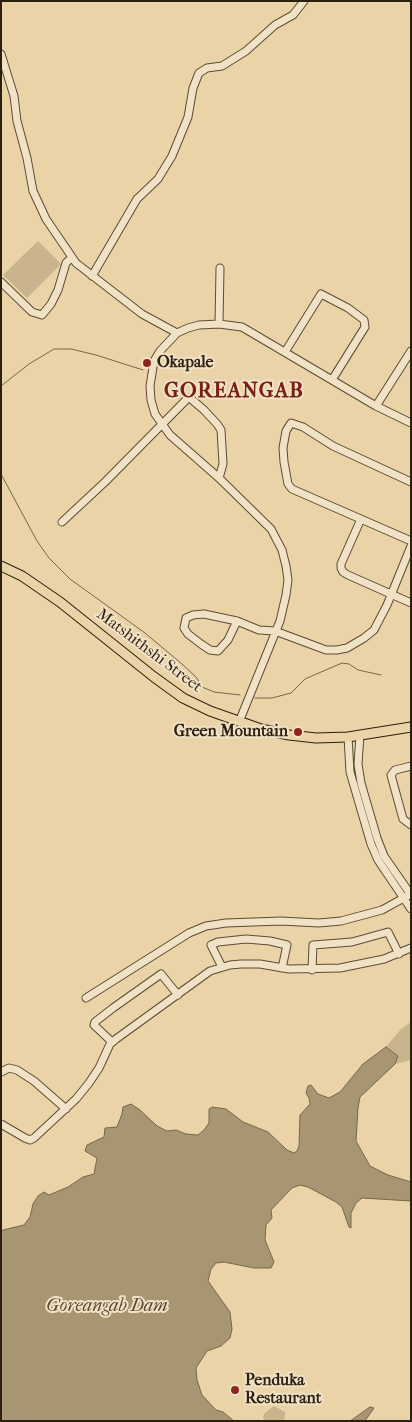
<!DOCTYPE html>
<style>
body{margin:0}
#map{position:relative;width:412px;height:1422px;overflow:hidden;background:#e9d3a7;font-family:"IM FELL French Canon",serif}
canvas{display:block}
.frame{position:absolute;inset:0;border:2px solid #2b1f0f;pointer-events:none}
</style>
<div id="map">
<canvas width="412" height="1422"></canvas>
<div class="frame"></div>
</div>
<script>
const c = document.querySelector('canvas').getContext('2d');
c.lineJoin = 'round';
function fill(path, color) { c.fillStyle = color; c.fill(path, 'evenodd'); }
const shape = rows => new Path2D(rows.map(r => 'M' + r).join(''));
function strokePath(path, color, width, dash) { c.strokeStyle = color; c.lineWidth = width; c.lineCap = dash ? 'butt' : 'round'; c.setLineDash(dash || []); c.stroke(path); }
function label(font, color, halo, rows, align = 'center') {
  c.font = font + ' "IM FELL French Canon",serif'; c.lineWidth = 4; c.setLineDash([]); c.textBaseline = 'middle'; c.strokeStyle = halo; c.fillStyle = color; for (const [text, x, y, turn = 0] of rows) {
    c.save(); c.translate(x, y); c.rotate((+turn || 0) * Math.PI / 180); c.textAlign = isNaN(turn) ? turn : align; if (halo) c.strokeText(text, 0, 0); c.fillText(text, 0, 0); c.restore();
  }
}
fill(shape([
 [38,241,61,264,27,298,3,275],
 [411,1022,411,1060,395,1064,398,1056,386,1047,401,1029],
 [274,1406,285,1412,285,1418,283,1421,265,1421,263,1417,264,1414]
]), '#c9b48d');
const water = shape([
 [386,1047,398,1056,395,1064,360,1097,358,1108,356,1141,370,1166,388,1175,411,1182,411,1201,362,1198,356,1203,351,1213,351,1228,349,1227,342,1207,336,1202,308,1187,300,1185,292,1188,271,1210,272,1218,266,1225,265,1240,274,1262,271,1268,254,1268,224,1262,216,1263,211,1269,208,1281,230,1312,232,1329,230,1338,221,1346,207,1351,196,1368,197,1380,202,1395,216,1410,223,1412,234,1421,1,1421,1,1232,3,1230,24,1225,30,1217,33,1204,38,1196,44,1192,49,1195,68,1187,83,1177,94,1174,97,1158,85,1151,87,1145,104,1137,105,1128,117,1127,122,1114,123,1107,131,1104,140,1110,157,1126,167,1131,176,1130,186,1134,198,1135,204,1130,209,1123,209,1109,212,1107,226,1109,243,1122,268,1132,287,1150,294,1153,297,1151,299,1146,300,1115,310,1104,309,1098,306,1093,308,1086,311,1085,318,1094,329,1098,340,1092,363,1064,386,1047],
 [370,1407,374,1408,365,1421,350,1421,370,1407]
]);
fill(water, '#a89673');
strokePath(water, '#76664b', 1);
strokePath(shape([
 [1,386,29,364,54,349,71,349,96,355,143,370],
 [1,474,37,541,49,558,70,579,145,633,182,664,196,677,202,687,214,692,240,695],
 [255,698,272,698,291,693,305,679,342,663,349,664,358,670,381,675]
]), '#76664b', 1);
const minor = shape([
 [1,54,14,96,17,121,27,158,33,191,46,219,76,263,142,314,177,333],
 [92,276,137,199,158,179,172,156,188,117,193,88,199,73,207,68,222,66,246,51,275,25,293,15,304,1],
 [1,282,32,312,42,315,51,304,58,290,66,263,71,258],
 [219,324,220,268],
 [285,352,321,294,348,308,364,320,365,327,332,380],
 [376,406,411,351],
 [411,482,333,446,303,427,291,423,286,431,283,448,284,462,288,484,292,489,411,541],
 [361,519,341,564,341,568,343,572,348,575,411,603],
 [62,522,105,482,187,399,190,398,204,410,217,424,221,430,223,464,219,478],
 [237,621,228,640,218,651,210,650,201,644,188,634,184,628,186,618,193,615,204,614,237,621,259,630,275,631,326,650,337,650,347,648,364,638,374,630,387,605,411,546],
 [239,722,280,621,286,595,288,580,286,566,282,550,271,529,219,478,170,435,155,414,151,400,150,386,154,361,160,351,177,333,188,328,199,325,219,324,242,327,376,406,411,423],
 [360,735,358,764,361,783,377,838,384,856,411,895],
 [348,737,350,772,371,844,378,860,411,909],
 [411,766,395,770,391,775,403,819,411,825],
 [222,967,211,945,218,942,246,939,270,941,287,945,282,968],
 [312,970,313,945,352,942,388,932,399,954],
 [86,998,189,933,206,926,226,923,281,921,319,923,341,921,382,910,411,894],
 [112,1042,94,1025,95,1022,113,1008,161,974,178,995],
 [1,1072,9,1068,17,1070,34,1081,66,1109],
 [1,1124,25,1138,30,1140,34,1138,76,1099,89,1083,99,1068,110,1044,116,1039,210,971,230,965,241,964,260,964,289,969,340,968,384,959,411,948]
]);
const major = shape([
 [1,566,22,576,60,602,154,677,183,698,210,711,261,729,289,735,316,738,348,737,411,727]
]);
strokePath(minor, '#5a4c35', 9);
strokePath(major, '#2b1f0f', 11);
strokePath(minor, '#f1e2c6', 7);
strokePath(major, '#e9d3a7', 9);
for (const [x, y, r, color] of [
 [147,363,5,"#8f2418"],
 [298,732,5,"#8f2418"],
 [235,1390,5,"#8f2418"]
]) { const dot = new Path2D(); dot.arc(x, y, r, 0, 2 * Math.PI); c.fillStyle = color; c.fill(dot); strokePath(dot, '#f1e2c6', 2); }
label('bold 16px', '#2b1f0f', '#f1e2c6', [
 ["Okapale",157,363],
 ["Green Mountain",288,732,"right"],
 ["Penduka",245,1381],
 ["Restaurant",245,1399]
], 'left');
label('16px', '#2b1f0f', '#f1e2c6', [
 ["Matshithshi Street",149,651,37]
]);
label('italic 18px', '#574932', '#f1e2c6', [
 ["Goreangab Dam",107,1307]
]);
c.letterSpacing = '1px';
label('bold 21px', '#7a1f14', '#f1e2c6', [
 ["GOREANGAB",234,392]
]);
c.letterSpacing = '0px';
</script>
